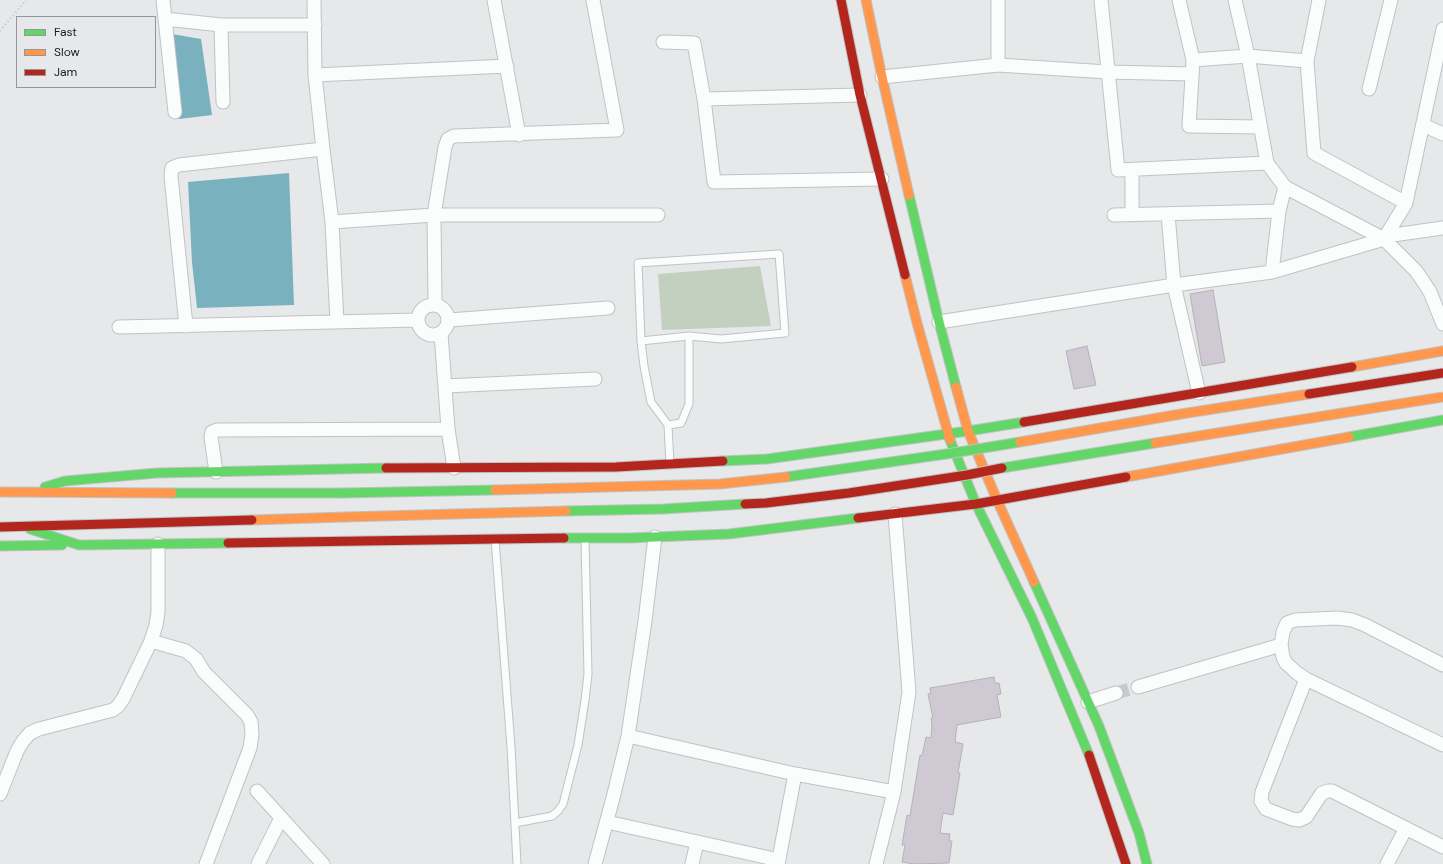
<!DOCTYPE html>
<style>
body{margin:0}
#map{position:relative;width:1443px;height:864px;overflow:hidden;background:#e7e8ea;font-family:"DM Sans",sans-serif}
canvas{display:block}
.legend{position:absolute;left:16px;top:16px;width:140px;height:72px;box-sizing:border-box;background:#e6e8eb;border:1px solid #949698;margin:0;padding:5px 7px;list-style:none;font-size:12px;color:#191a1b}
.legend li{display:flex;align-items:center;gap:8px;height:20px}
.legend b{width:20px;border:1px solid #949698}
</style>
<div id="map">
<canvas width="1443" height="864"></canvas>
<ul class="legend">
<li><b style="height:5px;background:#63d668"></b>Fast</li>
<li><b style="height:5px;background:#ff974d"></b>Slow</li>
<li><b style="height:5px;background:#b3261e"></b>Jam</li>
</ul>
</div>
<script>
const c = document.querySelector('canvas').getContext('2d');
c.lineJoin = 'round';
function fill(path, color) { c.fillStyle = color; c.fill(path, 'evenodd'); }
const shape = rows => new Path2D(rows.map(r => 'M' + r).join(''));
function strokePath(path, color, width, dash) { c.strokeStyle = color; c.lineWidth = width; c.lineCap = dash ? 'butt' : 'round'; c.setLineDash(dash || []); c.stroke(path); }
fill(shape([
 [760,266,771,326,662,330,658,274]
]), '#c3d0c0');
fill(shape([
 [172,34,201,39,212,115,179,119,174,92],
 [289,173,294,305,197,308,192,262,188,182]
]), '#79b1bf');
const building = shape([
 [1213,290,1225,362,1202,366,1190,294,1213,290],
 [1087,346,1096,385,1074,389,1066,351,1087,346],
 [994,677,995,683,999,683,1001,694,997,695,1001,717,957,725,955,742,963,744,958,773,960,773,953,815,943,813,940,833,950,834,949,841,952,841,949,863,913,864,902,862,905,845,902,845,907,815,910,816,920,755,922,756,926,737,931,738,932,725,931,718,933,718,928,694,931,693,930,688,994,677]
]);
fill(building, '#cfc9d4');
strokePath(building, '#b3b3b4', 1);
strokePath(shape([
 [1116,693,1138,687]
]), '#c8c9cb', 13, [13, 6]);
const lane = shape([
 [641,341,689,336,721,339,785,333,779,254,638,263,641,341,644,366,651,402,668,425,670,464],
 [668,425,681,423,689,404,689,336],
 [495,539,511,747,517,864],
 [515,823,552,816,558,811,563,804,578,745,585,700,588,674,585,539]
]);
const street = shape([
 [163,0,175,112],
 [314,0,315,75,323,149],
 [494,0,519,135],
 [998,0,998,65],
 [1101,0,1118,170,1267,163],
 [1179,0,1193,60,1189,126,1260,127],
 [1235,0,1248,56,1267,163,1285,187,1384,239,1416,271,1423,281,1430,292,1443,324],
 [1319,0,1307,61,1314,153,1406,203],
 [165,19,221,25,315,25],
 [221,25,223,102],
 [663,42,694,43,704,99],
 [1193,60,1248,56,1307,61],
 [315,75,507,66],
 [882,77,998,65,1108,72,1192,74],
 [1369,89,1391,0],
 [860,95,704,99,714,182,882,179],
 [1423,125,1443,134],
 [1168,214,1174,285,1199,393],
 [1114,215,1279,211],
 [1132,215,1132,170],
 [332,222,434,215,658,215],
 [1386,236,1443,228],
 [1272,272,1279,211,1285,187],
 [435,304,434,215,445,147,448,139,454,136,617,130,593,0],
 '418 320a15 15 0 1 1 30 0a15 15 0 1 1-30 0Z',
 [449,320,608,308],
 [939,322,1174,285,1272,272,1384,239,1406,203,1443,29],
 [186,326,171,176,172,168,179,165,323,149,332,222,337,322],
 [119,327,418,320],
 [441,333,448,429,454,468],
 [445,386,595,379],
 [216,472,211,437,212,432,217,430,448,429],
 [151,641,186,651,196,659,204,672,247,715,251,722,252,734,250,748,206,864],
 [1443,665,1365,625,1352,620,1337,618,1295,620,1287,623,1283,632,1281,645,1283,657,1286,663,1297,673,1306,679,1443,745],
 [1306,679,1262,792,1261,801,1266,809,1292,819,1299,820,1306,817,1322,793,1328,791,1332,791,1443,847],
 [1138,687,1281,645],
 [1088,702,1116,693],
 [628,736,795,774,894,792,909,692,895,514],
 [257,791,323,864],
 [0,794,17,751,23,741,30,733,39,729,113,710,118,706,123,699,151,641,156,625,158,612,158,544],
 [607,822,779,860],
 [258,864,281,818],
 [595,864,613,798,628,736,645,621,655,537],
 [692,864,697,842],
 [778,864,795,774],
 [876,864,894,792],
 [1387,864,1406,828]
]);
const fast = shape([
 [909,195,939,322,956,387],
 [1349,437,1443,420],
 [950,440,976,504,1032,618,1089,755],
 [723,461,767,459,968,431,1024,422],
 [45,487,65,481,157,473,386,468],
 [172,493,343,493],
 [30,529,79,545,228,543],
 [564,538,629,538,729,534,858,518],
 [0,546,62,545],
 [1034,582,1099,726,1139,833,1147,864]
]);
const slow = shape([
 [866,0,882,77,909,195],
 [905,275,917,323,950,440],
 [1352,367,1443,351],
 [956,387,968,431,997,500,1034,582],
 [1126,477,1349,437],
 [0,492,172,493],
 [252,520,345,517]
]);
const jam = shape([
 [841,0,860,95,905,275],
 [1024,422,1352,367],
 [386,468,616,467,723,461],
 [858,518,976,504,1126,477],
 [0,527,252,520],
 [228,543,564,538],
 [1089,755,1126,864]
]);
strokePath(lane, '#c1c2c4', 9);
strokePath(street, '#c1c2c4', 15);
strokePath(fast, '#c1c2c4', 11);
strokePath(slow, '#c1c2c4', 11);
strokePath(jam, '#c1c2c4', 11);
strokePath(shape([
 [0,31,26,0]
]), '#c6c6c6', 2.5, [1, 3]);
strokePath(lane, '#fbfcfc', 7);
strokePath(street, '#fbfcfc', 13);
strokePath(fast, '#63d668', 9);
strokePath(slow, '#ff974d', 9);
strokePath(jam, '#b3261e', 9);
const fastBridge = shape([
 [1002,468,1155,443],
 [786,477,953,453,1020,442],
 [343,493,495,490],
 [566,511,663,509,745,504]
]);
const slowBridge = shape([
 [1020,442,1181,414,1309,394],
 [1155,443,1443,397],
 [495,490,720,484,786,477],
 [345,517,566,511]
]);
const jamBridge = shape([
 [1309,394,1443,373],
 [745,504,766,503,849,493,967,475,1002,468]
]);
strokePath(fastBridge, '#c1c2c4', 11, []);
strokePath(slowBridge, '#c1c2c4', 11, []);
strokePath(jamBridge, '#c1c2c4', 11, []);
strokePath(fastBridge, '#63d668', 9);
strokePath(slowBridge, '#ff974d', 9);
strokePath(jamBridge, '#b3261e', 9);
</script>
